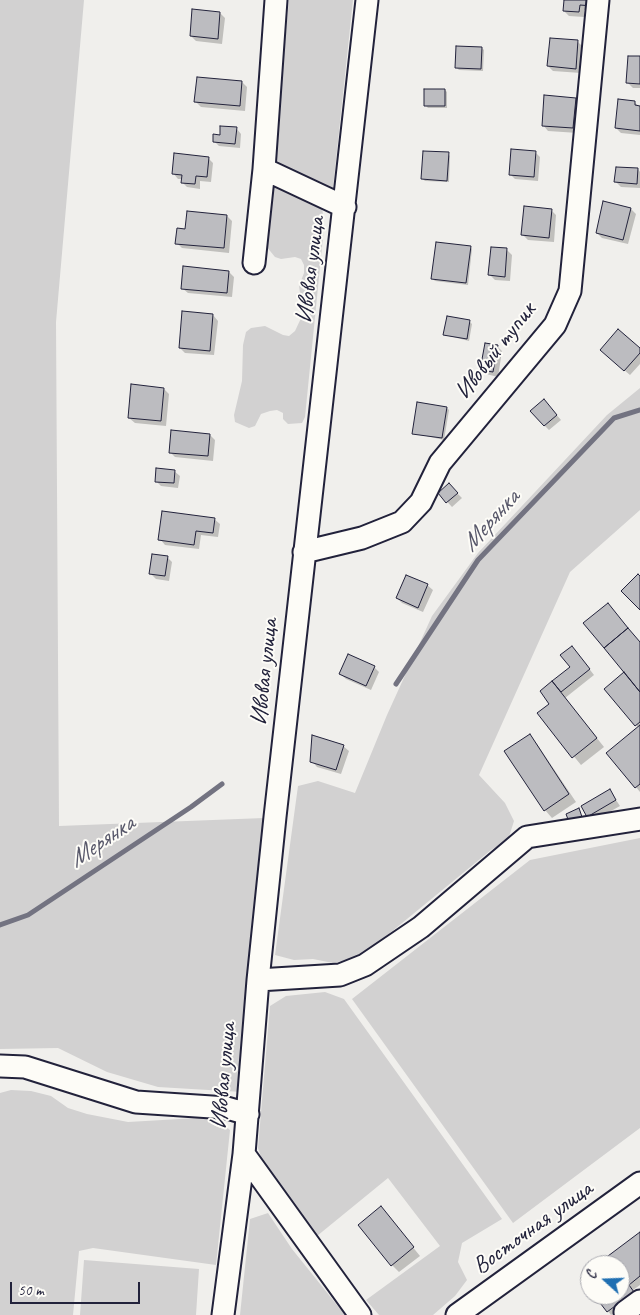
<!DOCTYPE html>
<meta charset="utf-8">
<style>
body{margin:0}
#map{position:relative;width:640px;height:1315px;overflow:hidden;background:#f0efec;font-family:Caveat,sans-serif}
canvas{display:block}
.north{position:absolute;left:580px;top:1255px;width:50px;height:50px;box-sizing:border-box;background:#fdfcf7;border:1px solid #a5a5ac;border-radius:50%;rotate:290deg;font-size:14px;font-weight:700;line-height:20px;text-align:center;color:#22223b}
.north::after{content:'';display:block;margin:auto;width:18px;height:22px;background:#1f6fb2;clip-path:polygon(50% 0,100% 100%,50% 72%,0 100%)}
.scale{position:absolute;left:10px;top:1282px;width:130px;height:22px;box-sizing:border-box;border:2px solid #22223b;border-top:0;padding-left:6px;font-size:15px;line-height:18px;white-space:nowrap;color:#22223b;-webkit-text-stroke:4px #fdfcf7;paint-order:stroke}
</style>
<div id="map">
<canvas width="640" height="1315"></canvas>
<div class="north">С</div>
<div class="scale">50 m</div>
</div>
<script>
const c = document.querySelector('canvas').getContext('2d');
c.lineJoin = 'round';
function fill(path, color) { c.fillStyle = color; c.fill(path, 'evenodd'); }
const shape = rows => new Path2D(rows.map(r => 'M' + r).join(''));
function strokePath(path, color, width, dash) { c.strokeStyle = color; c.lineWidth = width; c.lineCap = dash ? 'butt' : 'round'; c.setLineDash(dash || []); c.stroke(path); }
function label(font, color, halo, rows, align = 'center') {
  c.font = font + ' Caveat,sans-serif'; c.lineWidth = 4; c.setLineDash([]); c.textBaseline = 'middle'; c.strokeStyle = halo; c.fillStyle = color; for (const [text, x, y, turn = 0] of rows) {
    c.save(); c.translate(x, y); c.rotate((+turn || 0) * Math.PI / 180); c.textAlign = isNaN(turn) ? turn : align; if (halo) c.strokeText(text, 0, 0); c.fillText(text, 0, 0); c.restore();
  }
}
fill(shape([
 [0,0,84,0,56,322,59,826,264,818,242,1092,158,1087,107,1072,58,1048,0,1049],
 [289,0,353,0,333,188,328,192,322,205,324,227,305,417,302,423,288,424,283,419,283,413,277,410,270,411,261,414,255,426,249,428,235,422,234,415,242,381,243,345,246,332,251,328,265,326,283,335,289,336,295,331,303,314,299,286,304,273,304,265,301,259,295,257,281,259,275,257,266,246],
 [640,388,640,510,570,572,479,775,505,803,514,821,508,840,491,850,368,951,351,959,333,963,313,959,294,960,275,955,298,786,318,781,355,793,387,715,432,616,478,553,607,415],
 [640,838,640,1128,513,1223,352,999,530,860],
 [325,992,344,999,502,1219,462,1243,458,1262,467,1280,455,1296,433,1315,379,1315,366,1300,440,1246,388,1178,317,1236,264,1166,258,1148,270,1006,286,996],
 [11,1090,31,1091,51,1096,68,1108,87,1114,128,1122,214,1117,230,1130,216,1265,93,1248,79,1251,73,1315,0,1315,0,1093],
 [268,1213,292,1249,345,1315,240,1315,250,1219],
 [84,1260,199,1269,196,1315,80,1315]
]), '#d2d1d1');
fill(shape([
 [565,0,599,0,598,11,584,10,584,17,569,16,564,11],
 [220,13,225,18,222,44,196,41,191,36],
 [578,42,583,47,581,73,553,71,548,66],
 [482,48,484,50,483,71,459,70,456,67],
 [640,58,640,88,633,88,628,83],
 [242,82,247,87,245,111,201,107,196,102],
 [445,90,447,92,447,108,428,108,426,106],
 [575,99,580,104,578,133,548,131,543,125],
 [634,102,640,107,640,135,621,133,616,128],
 [236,128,241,134,240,148,219,146,214,141],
 [535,152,540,157,538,181,515,179,510,174],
 [448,154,450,156,449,182,425,181,422,178],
 [208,158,213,163,211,182,200,181,200,189,187,187,182,182,182,179,178,179,173,173],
 [638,169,640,172,640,188,621,187,616,182],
 [631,209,636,214,628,244,602,238,597,233],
 [551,210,556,215,554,242,528,240,523,235],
 [227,216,232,221,229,253,182,248,177,243],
 [470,247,472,249,468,285,435,281,433,279],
 [507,250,512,255,510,281,495,280,490,275],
 [229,272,234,277,232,297,188,293,182,288],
 [213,315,218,321,214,355,185,353,180,348],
 [469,321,472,324,469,341,445,335],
 [497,346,502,351,498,377,486,374,481,369],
 [640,350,640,364,630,375,606,355],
 [164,389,169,394,166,426,135,423,129,418],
 [549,406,561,420,549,430,544,425],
 [447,408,449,410,444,440,413,433],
 [210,435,215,440,213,461,175,457,170,452],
 [174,471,180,476,178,488,161,486,156,481],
 [449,485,462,498,452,507,439,493],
 [214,519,220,524,218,537,201,535,199,549,165,545,160,539],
 [167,557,172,562,169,581,156,579,151,574],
 [407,576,427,585,433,590,423,612,402,603,397,598],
 [627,627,640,643,640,792,636,787,639,728,636,725,626,672],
 [577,653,594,675,565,698,604,747,581,765,539,714,551,704,541,691,572,667],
 [374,667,379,672,371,690,346,679,340,674],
 [530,736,537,744,576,802,552,818,545,810],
 [343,746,349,751,341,774,317,767,312,761],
 [610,791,620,806,593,821,588,816],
 [381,1208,420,1256,399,1272,392,1265],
 [640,1234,640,1285,633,1290,638,1297,611,1315,596,1295,620,1295,620,1265,598,1265]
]), '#0003');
strokePath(shape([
 [396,684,478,560,614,418,640,410],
 [0,925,28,915,191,807,222,784]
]), '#737381', 5);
const building = shape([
 [564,0,594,0,593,6,580,5,579,12,563,11,564,0],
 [192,9,220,12,218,39,190,36,192,9],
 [550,38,578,40,576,69,547,66,550,38],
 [456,46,482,47,481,69,455,68,456,46],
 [628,56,640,56,640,84,626,83,628,56],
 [197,77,242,81,240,106,194,102,197,77],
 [424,89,445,89,445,106,424,106,424,89],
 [544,95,576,98,573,128,542,126,544,95],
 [618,99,635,101,635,105,640,106,640,131,615,128,618,99],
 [220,126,237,127,235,144,213,142,213,134,220,135,220,126],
 [511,149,536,151,534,177,509,175,511,149],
 [423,151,449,152,447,181,421,179,423,151],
 [174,153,209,157,207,177,196,176,195,184,181,183,182,175,172,174,174,153],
 [616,167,638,168,637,184,614,182,616,167],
 [603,201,631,208,623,240,596,233,603,201],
 [524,206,552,209,549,238,521,235,524,206],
 [187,211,227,215,224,248,175,244,177,228,185,229,187,211],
 [436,242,471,246,466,283,431,279,436,242],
 [491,247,507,248,505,277,488,275,491,247],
 [183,266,229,271,227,293,181,289,183,266],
 [182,311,213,314,210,351,179,348,182,311],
 [447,316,470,320,467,339,443,335,447,316],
 [618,329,640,348,640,353,624,371,600,350,618,329],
 [485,343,498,345,493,372,480,370,485,343],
 [131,384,164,388,161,421,128,418,131,384],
 [544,399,557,415,544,426,530,411,544,399],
 [417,402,447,407,442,438,412,434,417,402],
 [171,430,210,434,208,456,169,453,171,430],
 [156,468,175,470,174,483,155,482,156,468],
 [449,483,458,493,446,503,438,493,449,483],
 [162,511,215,518,213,533,196,531,194,545,158,540,162,511],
 [152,554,168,556,165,576,149,574,152,554],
 [638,574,640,576,640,610,621,591,638,574],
 [406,575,428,584,418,608,396,598,406,575],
 [608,603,628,628,604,648,583,623,608,603],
 [628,628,640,642,640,692,604,648,628,628],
 [572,646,590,669,561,692,552,681,570,667,560,655,572,646],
 [348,654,375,666,366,686,339,674,348,654],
 [624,672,640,692,640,722,635,726,604,689,624,672],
 [552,681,597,738,572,758,537,713,549,704,540,691,552,681],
 [640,725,640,784,635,788,606,753,640,725],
 [530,734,569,794,544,811,504,751,530,734],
 [312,735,344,745,336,770,310,762,312,735],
 [610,789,616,800,587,817,581,806,610,789],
 [579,808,582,817,569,822,566,814,579,808],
 [381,1206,414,1247,391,1266,358,1225,381,1206],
 [640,1232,640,1276,629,1285,634,1292,607,1312,594,1295,620,1295,620,1265,596,1265,640,1232],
 [590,1270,590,1290,581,1277,590,1270]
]);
fill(building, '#bcbcc0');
strokePath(building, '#22223b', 1);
const minor = shape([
 [276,0,264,169,345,207],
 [254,263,264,169],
 [304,552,362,538,402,522,421,502,440,463,555,325,570,291,598,0],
 [258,980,340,975,365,965,421,927,527,837,640,819],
 [0,1066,25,1067,136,1102,227,1108,248,1114],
 [244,1154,360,1315],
 [625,1312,640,1301],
 [223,1315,244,1154,258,980,275,817,367,0],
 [457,1315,640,1183]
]);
strokePath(minor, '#22223b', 25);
strokePath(minor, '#fdfcf7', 21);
label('24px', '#22223b', '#fdfcf7', [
 ["Ивовая улица",311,270,-83],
 ["Ивовый тупик",496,351,-52],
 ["Ивовая улица",265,672,-84],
 ["Ивовая улица",224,1076,-85],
 ["Восточная улица",533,1228,-36]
]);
label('italic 25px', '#58586a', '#fdfcf7', [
 ["Мерянка",491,521,-48],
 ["Мерянка",102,842,-34]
]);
</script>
